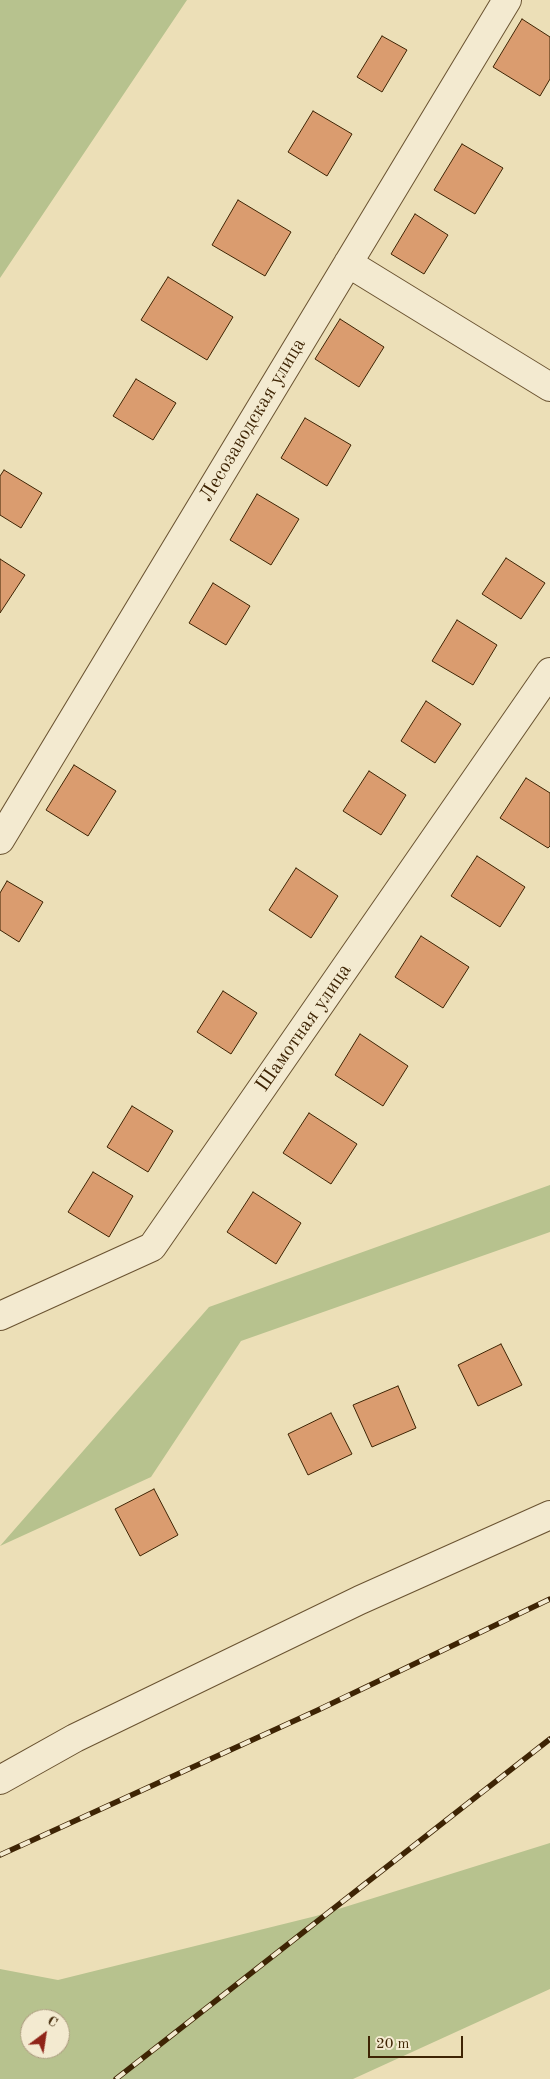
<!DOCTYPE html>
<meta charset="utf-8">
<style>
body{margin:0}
#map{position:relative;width:550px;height:2079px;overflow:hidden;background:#ecdfb7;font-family:"Old Standard TT",serif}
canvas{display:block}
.north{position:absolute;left:20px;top:2009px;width:50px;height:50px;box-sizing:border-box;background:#f3ead0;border:1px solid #ab9b7e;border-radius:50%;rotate:31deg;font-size:14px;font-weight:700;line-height:20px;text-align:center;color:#3e2404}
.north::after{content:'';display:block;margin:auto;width:18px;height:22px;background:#8f2418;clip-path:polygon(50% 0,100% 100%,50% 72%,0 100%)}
.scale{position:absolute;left:368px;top:2036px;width:95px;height:22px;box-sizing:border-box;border:2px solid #3e2404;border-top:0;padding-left:6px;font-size:15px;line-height:18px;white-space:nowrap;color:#3e2404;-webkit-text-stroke:4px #f3ead0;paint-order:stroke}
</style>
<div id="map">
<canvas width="550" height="2079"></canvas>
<div class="north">С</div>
<div class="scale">20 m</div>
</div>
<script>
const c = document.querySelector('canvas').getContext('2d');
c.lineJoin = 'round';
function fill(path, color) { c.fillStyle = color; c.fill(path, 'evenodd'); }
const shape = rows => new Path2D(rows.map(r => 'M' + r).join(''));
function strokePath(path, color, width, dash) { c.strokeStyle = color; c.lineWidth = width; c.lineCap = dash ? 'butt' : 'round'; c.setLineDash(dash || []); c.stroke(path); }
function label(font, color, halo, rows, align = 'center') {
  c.font = font + ' "Old Standard TT",serif'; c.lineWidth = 4; c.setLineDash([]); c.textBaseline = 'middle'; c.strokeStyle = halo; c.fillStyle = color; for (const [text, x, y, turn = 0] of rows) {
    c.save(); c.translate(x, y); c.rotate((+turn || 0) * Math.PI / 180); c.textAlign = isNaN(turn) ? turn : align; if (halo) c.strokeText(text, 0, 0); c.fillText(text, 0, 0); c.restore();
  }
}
fill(shape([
 [0,0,187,0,0,278],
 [550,1185,550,1232,241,1341,151,1477,0,1546,209,1307],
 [550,1843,550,1989,353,2079,0,2079,0,1969,58,1980,316,1916],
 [30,2019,60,2019,60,2049,30,2049]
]), '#b7c28e');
const building = shape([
 [522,19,550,37,550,79,540,96,493,67,522,19],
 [382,36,407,50,382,92,357,77,382,36],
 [313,111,352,134,327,176,288,152,313,111],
 [462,144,503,168,475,214,434,190,462,144],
 [238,200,291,232,265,276,212,245,238,200],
 [415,214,448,235,424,274,391,254,415,214],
 [168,277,233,317,207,360,141,320,168,277],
 [340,319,384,347,359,387,315,359,340,319],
 [136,379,176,403,153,440,113,416,136,379],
 [305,418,351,445,327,486,281,458,305,418],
 [4,470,42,493,21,528,0,515,0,476,4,470],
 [257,494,299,519,271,565,230,540,257,494],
 [506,558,545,583,521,619,482,594,506,558],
 [0,559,25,575,0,613,0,559],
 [213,583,250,606,226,645,189,623,213,583],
 [457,620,497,645,473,685,432,661,457,620],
 [426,701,461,724,435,763,401,741,426,701],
 [74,765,116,791,88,836,46,810,74,765],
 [369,771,406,795,381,835,343,811,369,771],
 [526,778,550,793,550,846,548,848,500,818,526,778],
 [477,856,525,887,500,927,451,896,477,856],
 [296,868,338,896,311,938,269,910,296,868],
 [7,881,43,902,19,942,0,930,0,893,7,881],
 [421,936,469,967,443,1008,395,977,421,936],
 [223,991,257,1013,231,1054,197,1032,223,991],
 [360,1034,408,1066,383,1106,335,1075,360,1034],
 [132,1106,173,1131,148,1172,107,1147,132,1106],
 [309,1113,357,1144,331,1184,283,1153,309,1113],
 [93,1172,133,1196,109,1237,68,1212,93,1172],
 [253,1192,301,1223,276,1264,227,1232,253,1192],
 [501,1344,522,1385,478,1406,458,1365,501,1344],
 [398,1386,416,1428,372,1447,353,1405,398,1386],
 [331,1413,352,1454,308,1475,288,1434,331,1413],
 [154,1489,178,1535,140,1556,115,1509,154,1489]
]);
fill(building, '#da9c6f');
strokePath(building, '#3e2404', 1);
const minor = shape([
 [348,263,550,387],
 [0,840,507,0],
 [0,1316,152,1247,550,672],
 [0,1780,75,1738,360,1600,550,1515]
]);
strokePath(minor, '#6a5331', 30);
strokePath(minor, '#f3ead0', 28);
const rail = shape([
 [0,1855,318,1710,550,1599],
 [116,2079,550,1739]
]);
strokePath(rail, '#3e2404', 5.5);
strokePath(rail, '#f3ead0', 4, [11]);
label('20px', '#3e2404', '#f3ead0', [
 ["Лесозаводская улица",253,420,-59],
 ["Шамотная улица",304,1028,-55]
]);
</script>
